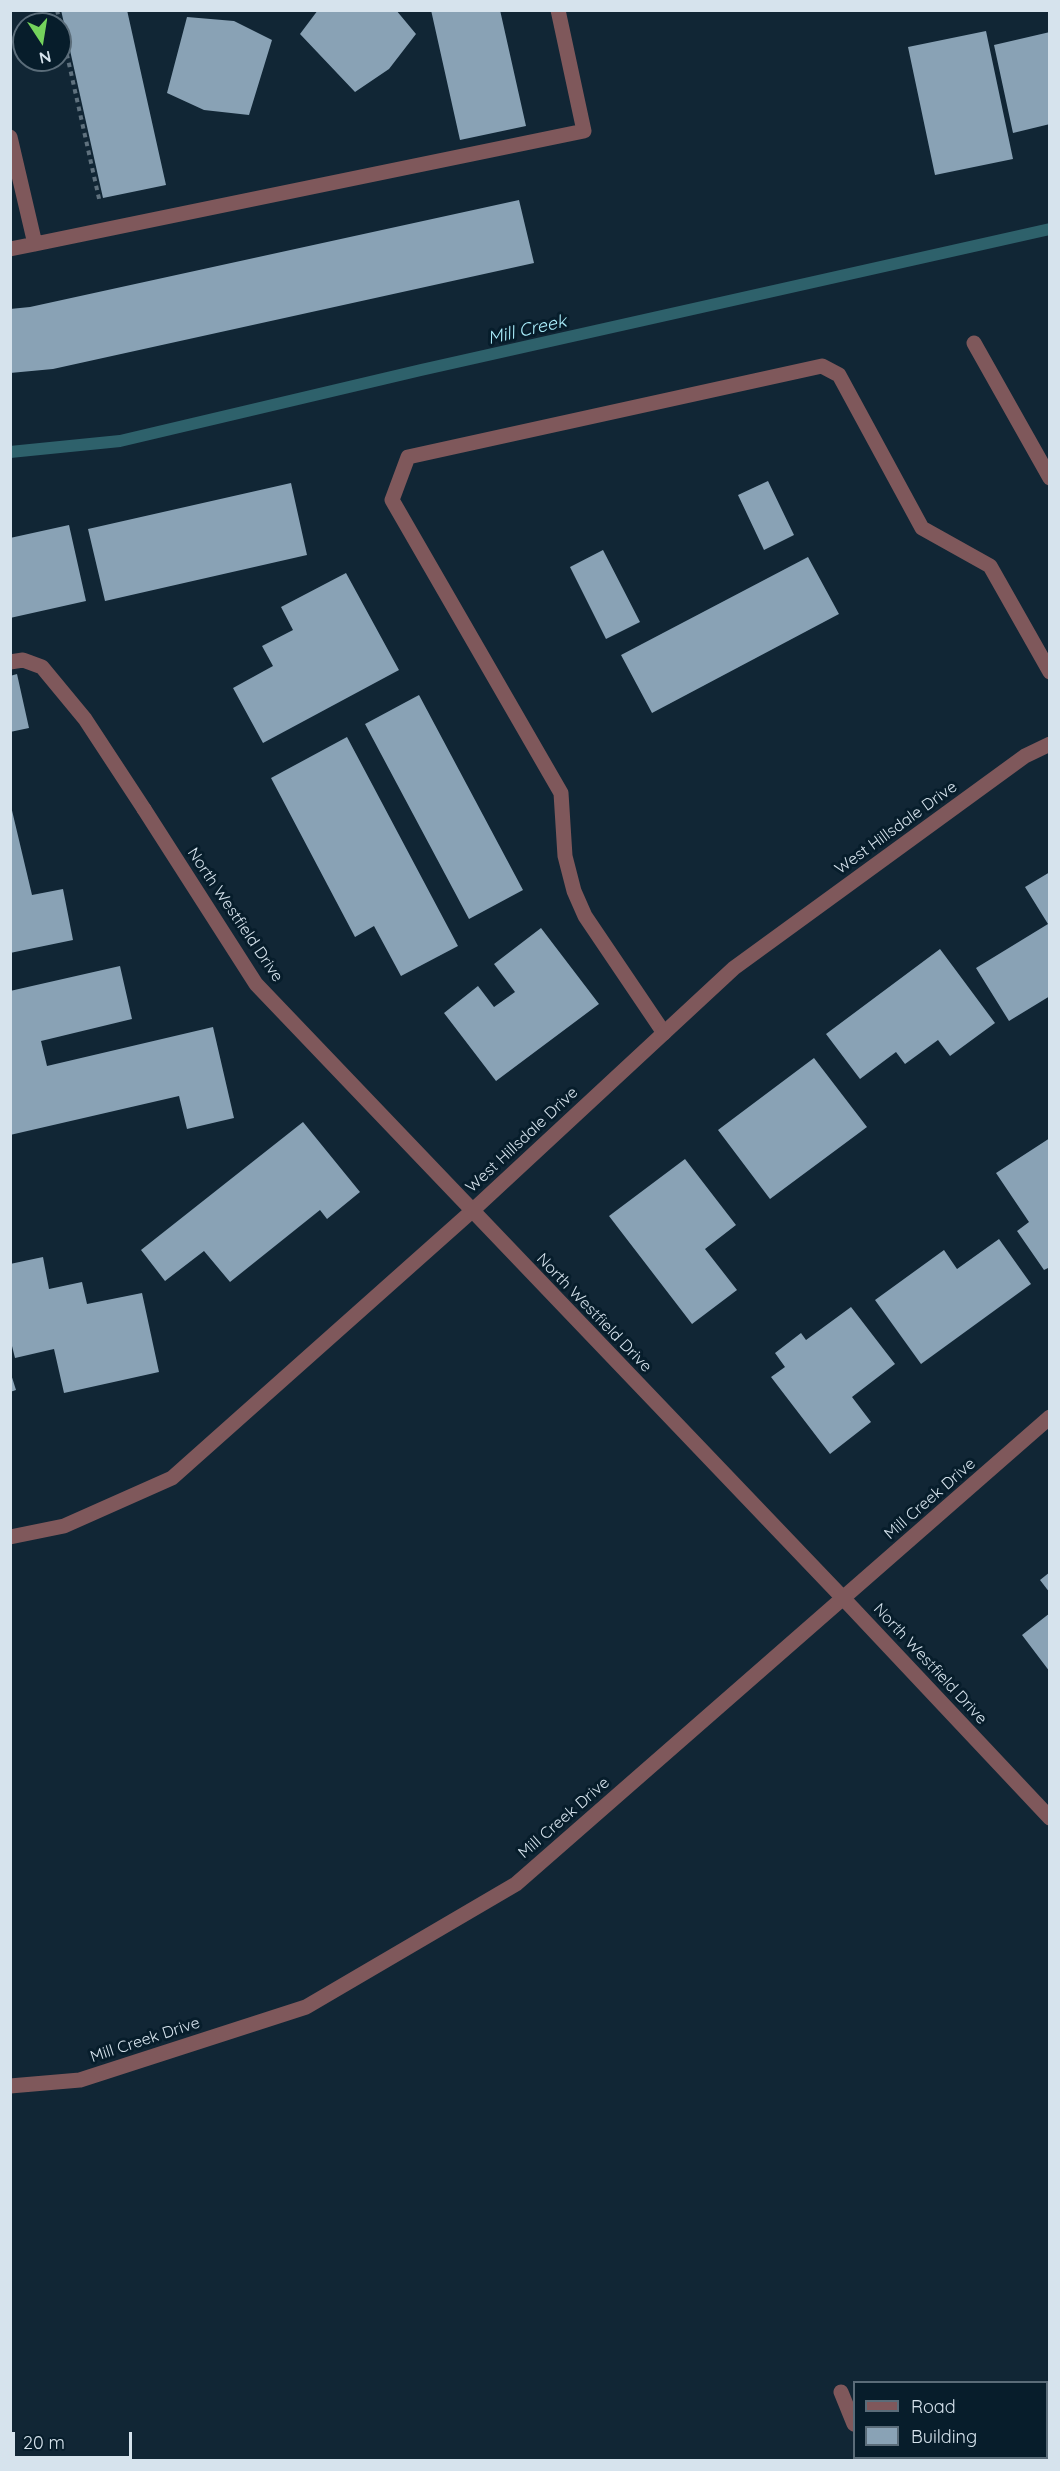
<!DOCTYPE html>
<style>
body{margin:0}
#map{position:relative;width:1060px;height:2471px;overflow:hidden;background:#112635;font-family:Quicksand,sans-serif}
canvas{display:block}
.frame{position:absolute;inset:0;border:12px solid #d6e3ed;pointer-events:none}
.legend{position:absolute;left:853px;top:2381px;width:195px;height:78px;box-sizing:border-box;background:#071d2b;border:2px solid #5a6c79;margin:0;padding:8px 10px;list-style:none;font-size:18px;color:#d6e3ed}
.legend li{display:flex;align-items:center;gap:12px;height:30px}
.legend b{width:30px;border:2px solid #5a6c79}
.north{position:absolute;left:12px;top:12px;width:60px;height:60px;box-sizing:border-box;background:#071d2b;border:2px solid #5a6c79;border-radius:50%;rotate:168deg;font-size:16px;font-weight:700;line-height:24px;text-align:center;color:#d6e3ed}
.north::after{content:'';display:block;margin:auto;width:21px;height:27px;background:#74d25c;clip-path:polygon(50% 0,100% 100%,50% 72%,0 100%)}
.scale{position:absolute;left:12px;top:2432px;width:120px;height:27px;box-sizing:border-box;border:3px solid #d6e3ed;border-top:0;padding-left:8px;font-size:18px;line-height:21px;white-space:nowrap;color:#d6e3ed;-webkit-text-stroke:4px #071d2b;paint-order:stroke}
</style>
<div id="map">
<canvas width="1060" height="2471"></canvas>
<div class="frame"></div>
<ul class="legend">
<li><b style="height:8px;background:#7f585b"></b>Road</li>
<li><b style="height:16px;background:#89a2b5"></b>Building</li>
</ul>
<div class="north">N</div>
<div class="scale">20 m</div>
</div>
<script>
const c = document.querySelector('canvas').getContext('2d');
c.lineJoin = 'round';
const shape = rows => new Path2D(rows.map(r => 'M' + r).join(''));
function strokePath(path, color, width, dash) { c.strokeStyle = color; c.lineWidth = width; c.lineCap = dash ? 'butt' : 'round'; c.setLineDash(dash || []); c.stroke(path); }
function fill(path, color) { c.fillStyle = color; c.fill(path, 'evenodd'); }
function label(font, color, halo, rows, align = 'center') {
  c.font = font + ' Quicksand,sans-serif'; c.lineWidth = 6; c.setLineDash([]); c.textBaseline = 'middle'; c.strokeStyle = halo; c.fillStyle = color; for (const [text, x, y, turn = 0] of rows) {
    c.save(); c.translate(x, y); c.rotate((+turn || 0) * Math.PI / 180); c.textAlign = isNaN(turn) ? turn : align; if (halo) c.strokeText(text, 0, 0); c.fillText(text, 0, 0); c.restore();
  }
}
strokePath(shape([
 [10,452,120,441,421,370,1050,229]
]), '#2e616b', 12);
fill(shape([
 [61,10,127,10,166,185,103,198],
 [318,10,396,10,416,34,389,69,355,92,300,34],
 [431,10,500,10,526,126,460,140],
 [187,17,234,21,272,40,249,115,204,110,167,93],
 [986,31,1013,159,935,175,908,47],
 [1050,32,1050,124,1013,133,994,45],
 [519,200,534,263,53,369,10,373,10,309,30,307],
 [768,481,794,535,764,550,738,495],
 [291,483,307,555,105,601,88,529],
 [69,525,86,601,10,618,10,538],
 [603,550,640,622,606,639,570,567],
 [808,557,839,614,652,713,621,655],
 [346,573,399,670,263,743,233,688,273,666,262,646,293,630,281,607],
 [17,674,29,728,10,732,10,676],
 [419,695,523,890,469,919,365,724],
 [347,737,458,946,401,976,374,926,355,937,271,778],
 [10,802,32,895,63,889,73,940,10,953],
 [1050,872,1050,996,1009,1021,976,968,1048,924,1025,887],
 [541,928,599,1004,496,1081,444,1013,478,986,494,1007,515,992,494,964],
 [940,949,995,1023,950,1056,938,1040,905,1064,896,1052,860,1079,826,1034],
 [120,966,132,1019,41,1041,47,1066,213,1027,234,1118,187,1129,179,1096,10,1135,10,991],
 [814,1058,867,1127,770,1199,718,1130],
 [303,1122,360,1192,327,1219,320,1210,230,1282,204,1251,165,1281,141,1250],
 [1050,1138,1050,1267,1044,1270,1017,1231,1029,1222,996,1173],
 [685,1159,736,1225,705,1249,737,1290,692,1324,609,1216],
 [999,1239,1031,1284,921,1364,875,1300,944,1250,957,1269],
 [43,1257,49,1289,82,1282,87,1304,142,1293,159,1372,64,1393,54,1349,15,1358,10,1338,10,1264],
 [851,1307,895,1364,852,1397,871,1422,830,1454,771,1377,785,1367,775,1353,801,1333,806,1340],
 [10,1371,16,1390,10,1392],
 [1050,1572,1050,1593,1040,1580],
 [1050,1613,1050,1672,1022,1635]
]), '#89a2b5');
strokePath(shape([
 [57,10,100,203]
]), '#5f717e', 4, [4.5, 4.5]);
strokePath(shape([
 [10,137,35,244,584,131,558,10],
 [10,249,35,244],
 [974,343,1050,478],
 [10,662,23,660,42,667,85,719,144,809],
 [664,1033,585,916,574,891,565,856,561,793,392,500,408,457,822,366,839,375,922,528,990,566,1050,672]
]), '#7f585b', 15);
strokePath(shape([
 [144,809,256,984,843,1598,1050,1818],
 [10,1537,64,1526,172,1478,472,1211,734,968,1025,756,1050,744],
 [10,2086,80,2080,306,2007,516,1884,1050,1417],
 [841,2392,854,2424],
 [869,2458,870,2460]
]), '#7f585b', 15);
label('16px', '#d6e3ed', '#071d2b', [
 ["West Hillsdale Drive",896,828,-36],
 ["North Westfield Drive",235,915,56],
 ["West Hillsdale Drive",522,1140,-43],
 ["North Westfield Drive",594,1313,46],
 ["Mill Creek Drive",930,1499,-41],
 ["North Westfield Drive",930,1664,47],
 ["Mill Creek Drive",564,1818,-41],
 ["Mill Creek Drive",145,2040,-18]
]);
label('italic 18px', '#aaedfb', '#071d2b', [
 ["Mill Creek",527,330,-13]
]);
</script>
